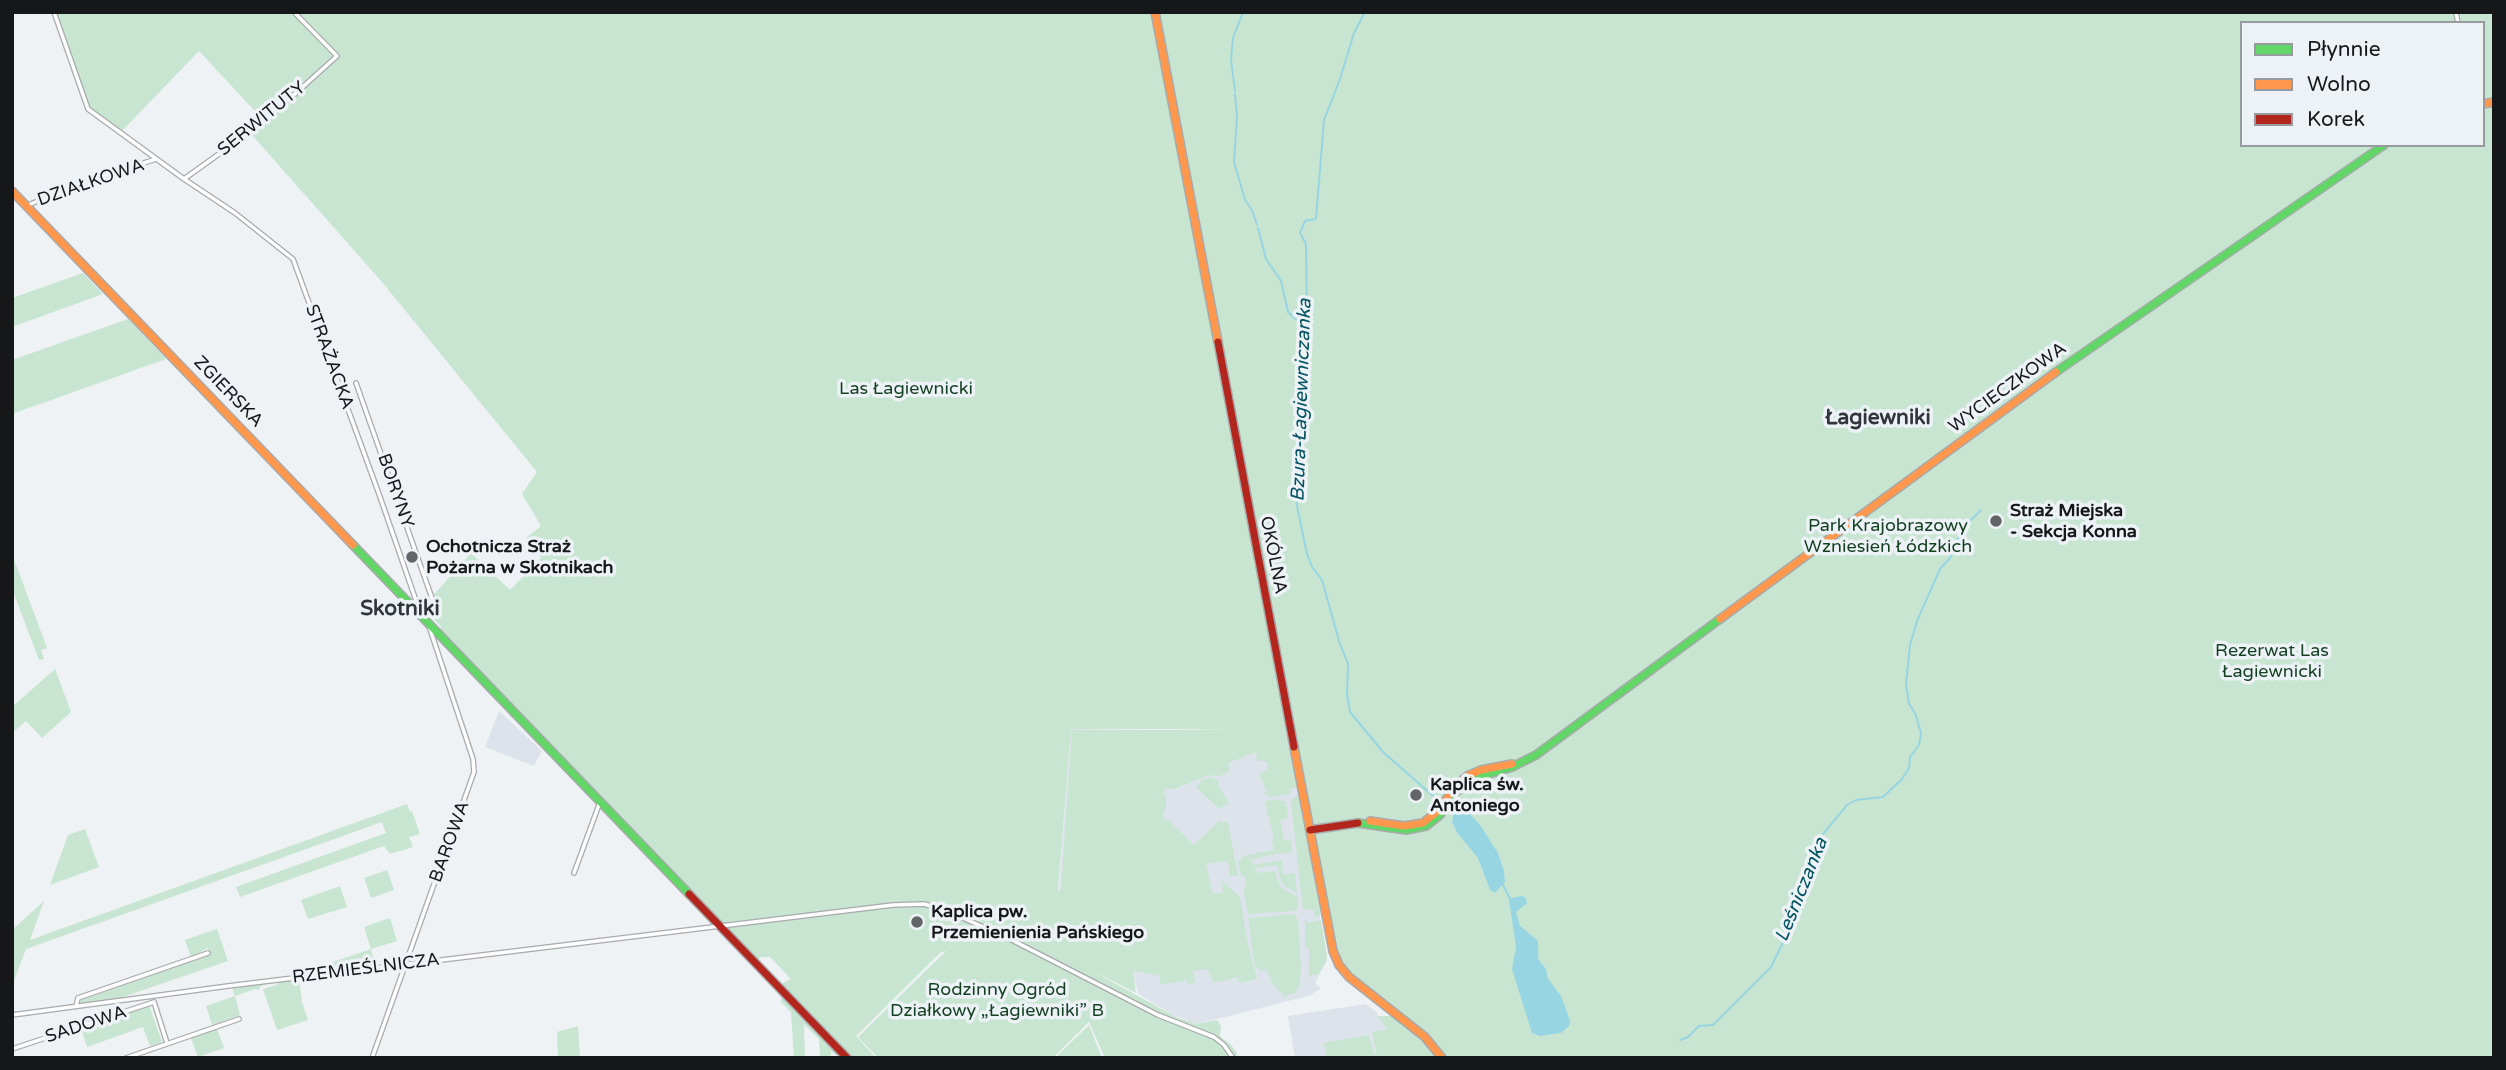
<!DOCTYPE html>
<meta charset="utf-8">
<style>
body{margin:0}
#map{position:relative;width:2506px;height:1070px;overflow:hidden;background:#eff2f5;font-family:"Varela Round",sans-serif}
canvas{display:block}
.frame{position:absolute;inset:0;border:14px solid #161719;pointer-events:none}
.legend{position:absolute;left:2240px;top:21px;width:245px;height:126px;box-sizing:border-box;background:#edf2f7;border:2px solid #979a9e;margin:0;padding:9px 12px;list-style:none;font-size:21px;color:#161719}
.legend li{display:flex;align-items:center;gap:14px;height:35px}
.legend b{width:35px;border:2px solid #979a9e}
</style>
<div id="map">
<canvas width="2506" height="1070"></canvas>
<div class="frame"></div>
<ul class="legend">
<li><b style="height:9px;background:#63d668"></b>Płynnie</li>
<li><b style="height:9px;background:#ff974d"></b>Wolno</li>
<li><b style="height:9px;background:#b3261e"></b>Korek</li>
</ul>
</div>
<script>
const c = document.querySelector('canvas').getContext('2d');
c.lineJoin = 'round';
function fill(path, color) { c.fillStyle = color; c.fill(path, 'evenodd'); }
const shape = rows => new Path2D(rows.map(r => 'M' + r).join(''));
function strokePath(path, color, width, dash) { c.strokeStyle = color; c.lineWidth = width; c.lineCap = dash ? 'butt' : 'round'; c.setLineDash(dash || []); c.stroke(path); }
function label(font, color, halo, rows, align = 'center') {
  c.font = font + ' "Varela Round",sans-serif'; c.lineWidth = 7; c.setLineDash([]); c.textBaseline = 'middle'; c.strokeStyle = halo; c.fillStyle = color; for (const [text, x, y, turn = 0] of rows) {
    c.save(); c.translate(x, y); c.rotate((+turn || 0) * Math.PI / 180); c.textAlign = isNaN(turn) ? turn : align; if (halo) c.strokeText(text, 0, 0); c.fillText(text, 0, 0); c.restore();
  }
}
fill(shape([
 [499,711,542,751,534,766,485,747],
 [1071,729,1287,732,1327,956,1326,962,1315,983,1321,989,1308,996,1197,1024,1171,1014,1138,994,1123,923,1056,926],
 [1366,1004,1376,1012,1388,1029,1378,1054,1362,1058,1295,1058,1288,1016]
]), '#dde3ea');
fill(shape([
 [55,12,2494,12,2494,1058,1327,1058,1324,1043,1369,1035,1374,1054,1377,1054,1372,1032,1388,1029,1377,1016,1393,1016,1425,1042,1432,1041,1423,1031,1339,964,1293,731,1285,731,1297,788,1289,789,1290,794,1270,797,1264,793,1267,791,1259,775,1267,769,1267,762,1257,760,1256,752,1228,763,1230,770,1224,774,1218,776,1209,775,1174,789,1165,788,1163,793,1166,796,1166,810,1164,811,1163,819,1168,820,1194,845,1219,821,1228,823,1238,876,1230,876,1228,861,1206,864,1213,894,1223,892,1222,881,1240,897,1247,940,1257,979,1239,983,1238,978,1255,973,1214,983,1208,969,1193,971,1195,982,1187,985,1187,979,1181,982,1164,984,1160,983,1160,976,1133,971,1136,993,1089,969,1176,1017,1197,1024,1217,1020,1221,1026,1220,1036,1231,1045,1237,1053,1236,1058,1105,1058,1089,1022,1053,1058,878,1058,858,1037,946,951,941,952,856,1036,876,1058,846,1058,845,1053,836,1055,831,1051,831,1058,820,1058,819,1039,804,1024,805,1058,794,1058,791,1012,781,1002,783,983,791,979,770,957,761,957,756,962,439,632,441,627,423,607,471,553,510,590,541,558,526,538,541,526,522,494,537,472,382,282,252,135,265,122,199,51,122,131,88,107],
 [2242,23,2483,23,2483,145,2242,145],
 [1071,729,1174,729,1235,730,1072,730,1061,890,1058,891],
 [83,273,103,294,12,327,12,298],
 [128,319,166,359,12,414,12,360],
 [12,554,47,648,41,650,44,659,39,660,12,589],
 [55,669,71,712,42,738,26,721,12,733,12,707],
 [1211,777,1219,782,1218,785,1229,803,1219,809,1196,787,1202,780],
 [1299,795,1320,911,1320,916,1315,917,1314,910,1303,909,1291,803,1293,798],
 [1277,799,1286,802,1288,818,1280,820,1284,840,1291,841,1292,852,1269,855,1252,860,1248,855,1274,850,1272,840,1274,838,1265,803,1267,801],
 [407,804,410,812,412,811,420,834,409,837,413,847,390,854,384,846,240,897,236,887,386,833,382,822,26,949,12,986,12,930,44,901,30,940],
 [85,829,99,867,50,885,68,835],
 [1246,854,1254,865,1282,860,1283,875,1295,873,1297,893,1282,884,1277,865,1254,868,1259,873,1275,871,1280,887,1298,897,1297,909,1295,911,1248,914,1243,888,1246,887,1245,876,1241,876,1238,862],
 [387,870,394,890,371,898,364,878],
 [340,886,347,907,308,919,301,900],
 [1294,914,1298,920,1301,968,1299,986,1295,993,1284,996,1271,982,1272,980,1265,969,1261,971,1255,966,1248,918],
 [1305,916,1307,923,1321,920,1327,956,1326,962,1318,975,1312,975,1311,978,1309,976,1309,948,1305,948],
 [390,918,397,941,371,949,375,965,313,973,312,969,371,949,364,927],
 [217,929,228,961,120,998,78,1004,79,1001,210,955,208,948,191,957,185,940],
 [299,979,302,1002,308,1020,277,1030,263,989,277,985,278,982],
 [266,984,260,987,259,990,255,989,235,996,240,1015,212,1025,206,1006,235,996,232,988],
 [149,1005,162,1042,150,1046,143,1027,87,1047,81,1028],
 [1089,1025,1102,1058,1055,1058],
 [578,1026,580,1058,558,1058,557,1032],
 [217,1029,224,1048,198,1057,191,1038]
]), '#c7e5d0');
fill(shape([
 [1462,806,1480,825,1498,853,1504,871,1505,882,1495,893,1490,890,1478,858,1458,834,1452,822,1454,812],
 [1521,896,1525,897,1527,903,1516,912,1520,926,1538,941,1538,959,1546,969,1548,979,1561,996,1570,1021,1569,1026,1561,1033,1540,1036,1532,1033,1512,969,1516,947,1509,899]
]), '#98d5e3');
strokePath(shape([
 [1365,12,1354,33,1340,79,1324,120,1316,219,1305,221,1300,233,1306,244,1307,325,1300,377,1304,403,1302,427,1296,456,1297,506,1307,554,1312,567,1322,580,1339,641,1348,664,1347,695,1350,712,1383,752,1440,802],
 [1235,91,1231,59,1233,38,1243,12],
 [1235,94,1237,116,1234,162,1245,200,1252,210,1257,225],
 [1258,228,1266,259,1281,281,1288,312,1302,325,1305,336],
 [1449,807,1457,812],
 [1502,883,1510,899],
 [1680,1040,1688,1037,1699,1026,1713,1025,1771,967,1787,934,1819,839,1847,805,1856,800,1883,797,1902,779,1909,768,1910,757,1919,745,1921,733,1915,713,1909,704,1906,684,1910,645,1917,621,1940,569,1950,558,1957,541,1969,522,1981,510]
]), '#98d5e3', 2);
const street = shape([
 [54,12,88,109,184,179,235,213,293,259,379,494,421,615],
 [2456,12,2458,23],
 [184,179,265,121,337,56,294,12],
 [26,206,71,187,156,159],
 [356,383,433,601,421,615],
 [574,873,600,802],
 [154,1002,167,1043],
 [76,1006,78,998,208,953],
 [12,1015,228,986,893,905,924,904,945,910,1008,938,1158,1015,1214,1037,1224,1045,1233,1058],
 [12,1049,154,1002],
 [126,1058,239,1019],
 [372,1058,474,772,473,759,428,623]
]);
const fast = shape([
 [2056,372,2384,145],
 [353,545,689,894],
 [1358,823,1406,830,1426,826,1440,815,1456,792,1469,780,1512,767,1536,755,1720,619]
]);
const slow = shape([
 [1155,12,1218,342],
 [2483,104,2494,102],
 [12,191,353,545],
 [1720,619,2056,372],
 [1294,747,1333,951,1339,965,1349,977,1425,1037,1442,1058],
 [1370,821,1404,826,1423,823,1438,811,1455,787,1467,776,1481,770,1512,764]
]);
const jam = shape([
 [1218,342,1294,747],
 [1310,830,1358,823],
 [689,894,847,1058]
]);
strokePath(street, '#a8aaac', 6);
strokePath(fast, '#a8aaac', 10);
strokePath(slow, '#a8aaac', 10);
strokePath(jam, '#a8aaac', 10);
strokePath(street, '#fdfdfe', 3.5);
strokePath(fast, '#63d668', 7);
strokePath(slow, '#ff974d', 7);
strokePath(jam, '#b3261e', 7);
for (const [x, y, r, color] of [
 [1996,521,7,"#626466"],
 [412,557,7,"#626466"],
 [1416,795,7,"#626466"],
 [917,922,7,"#626466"]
]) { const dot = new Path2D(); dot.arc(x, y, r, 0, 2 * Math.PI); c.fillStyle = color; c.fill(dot); strokePath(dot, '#edf2f7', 2.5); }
label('18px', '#161719', '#edf2f7', [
 ["SERWITUTY",262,119,-39],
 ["DZIAŁKOWA",91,183,-19],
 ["STRAŻACKA",329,357,70],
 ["WYCIECZKOWA",2008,388,-36],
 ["ZGIERSKA",228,392,46],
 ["BORYNY",395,491,71],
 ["OKÓLNA",1273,555,79],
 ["BAROWA",450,842,-70],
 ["RZEMIEŚLNICZA",366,969,-7],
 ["SADOWA",86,1025,-18]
]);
label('18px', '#143f21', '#edf2f7', [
 ["Las Łagiewnicki",906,389],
 ["Park Krajobrazowy",1888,526],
 ["Wzniesień Łódzkich",1888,547],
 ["Rezerwat Las",2272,651],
 ["Łagiewnicki",2272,672],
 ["Rodzinny Ogród",997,990],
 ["Działkowy „Łagiewniki” B",997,1011]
]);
label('bold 18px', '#161719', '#edf2f7', [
 ["Straż Miejska",2010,511],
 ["- Sekcja Konna",2010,532],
 ["Ochotnicza Straż",426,547],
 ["Pożarna w Skotnikach",426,568],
 ["Kaplica św.",1430,785],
 ["Antoniego",1430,806],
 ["Kaplica pw.",931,912],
 ["Przemienienia Pańskiego",931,933]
], 'left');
label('italic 19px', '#055461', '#edf2f7', [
 ["Bzura-Łagiewniczanka",1302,400,-88],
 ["Leśniczanka",1802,890,-68]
]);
label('bold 21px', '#32353a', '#edf2f7', [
 ["Łagiewniki",1878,418],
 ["Skotniki",400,609]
]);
</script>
